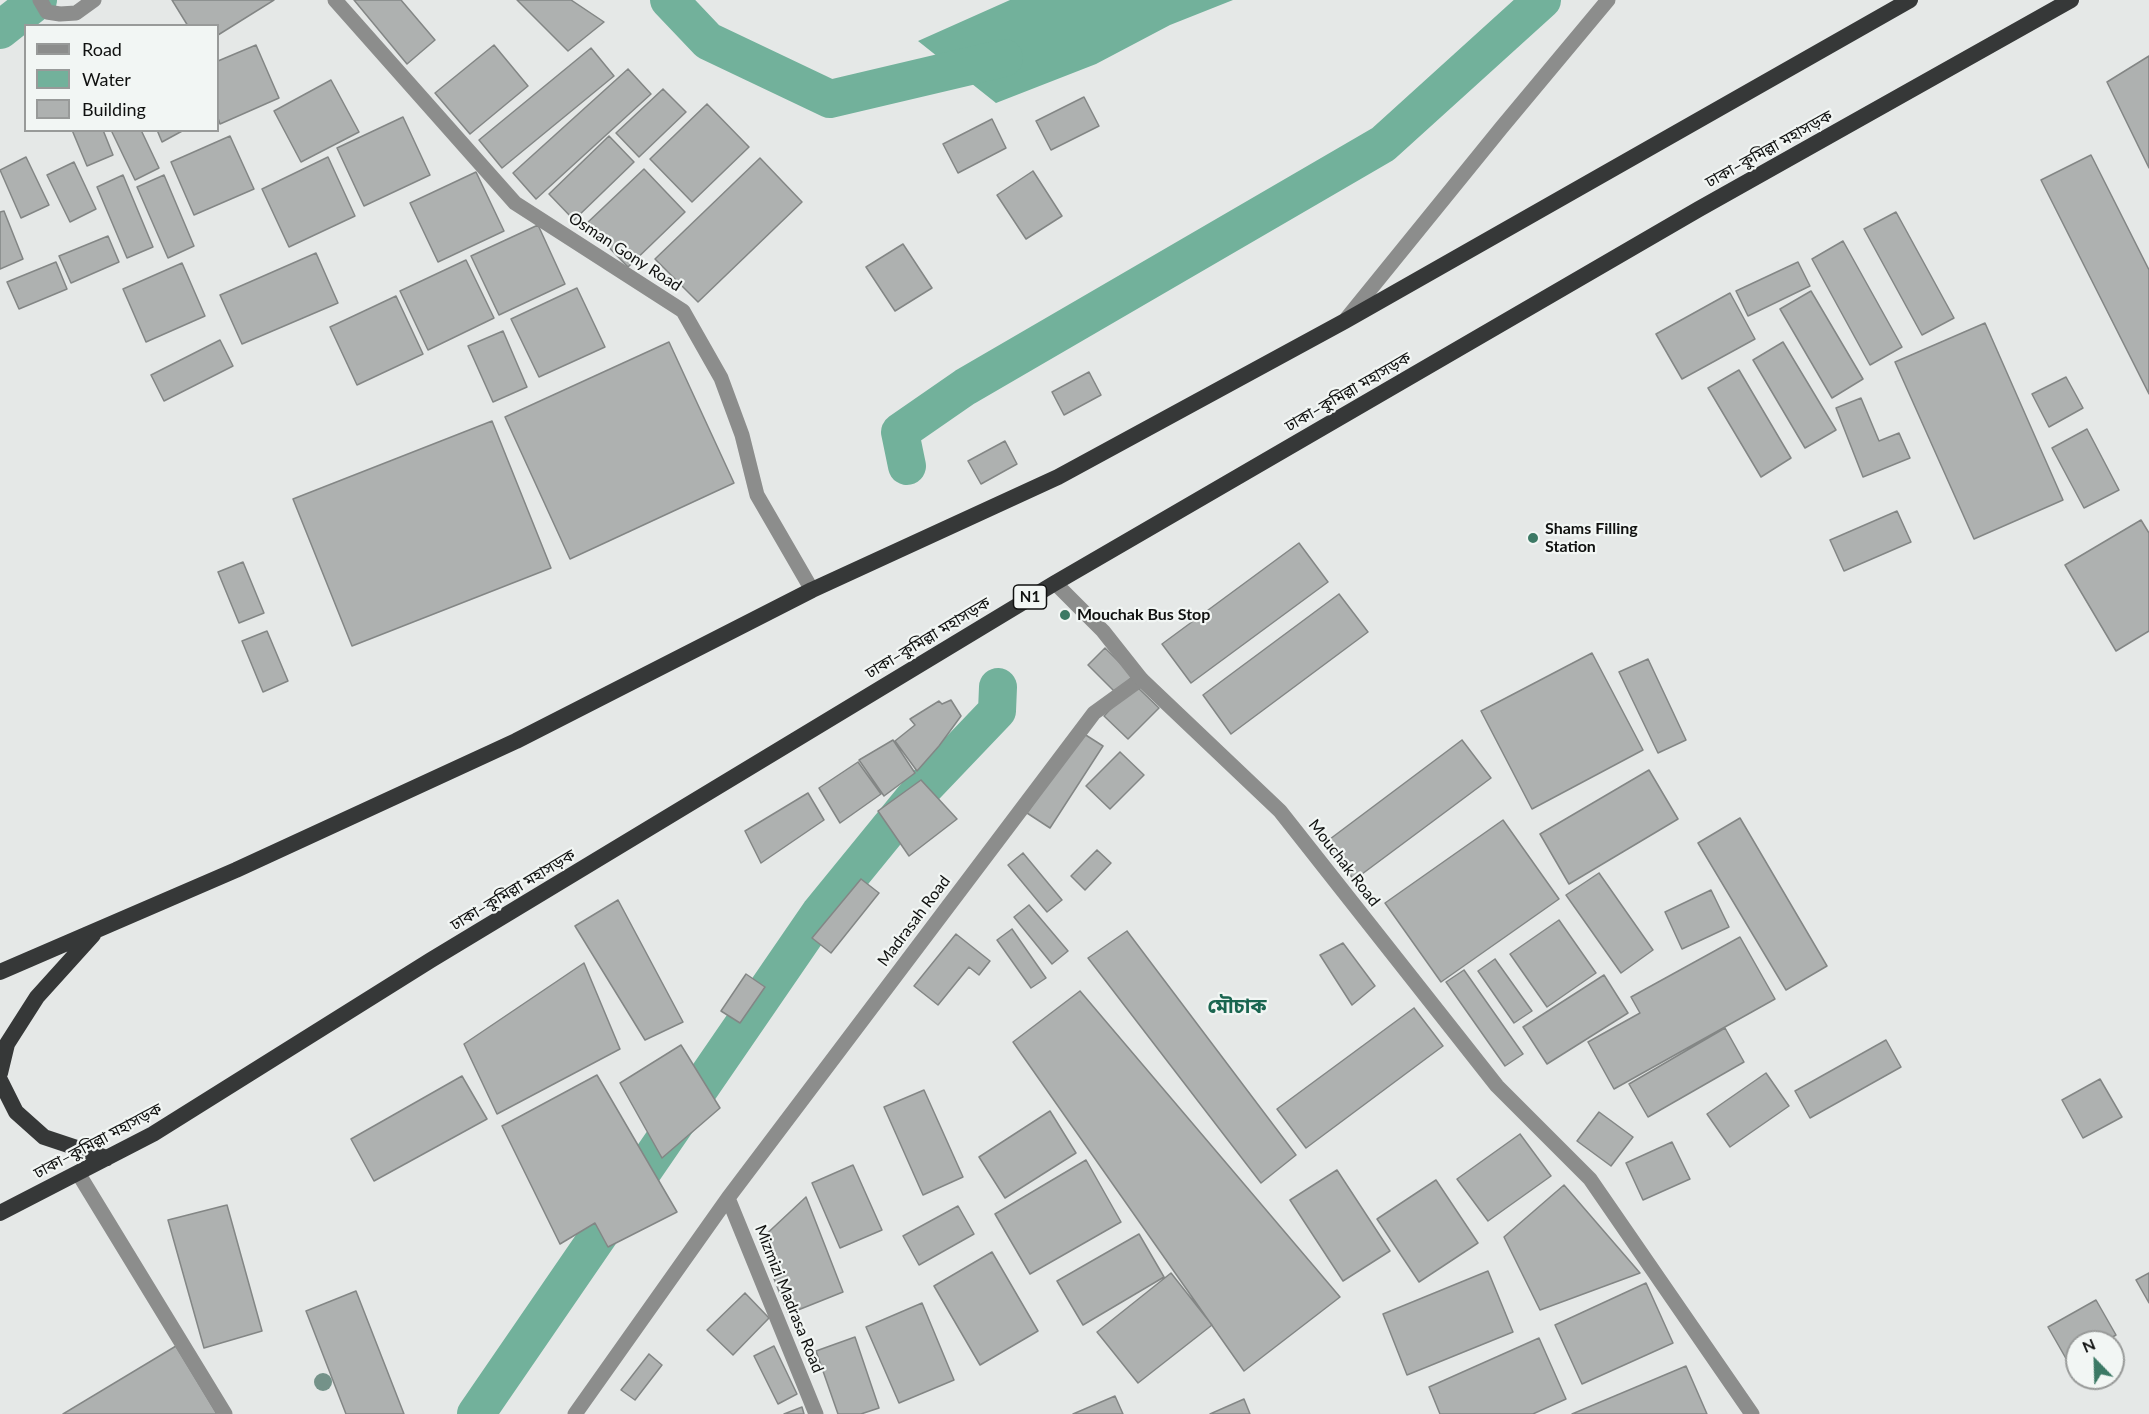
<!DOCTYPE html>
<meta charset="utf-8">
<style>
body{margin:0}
#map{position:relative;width:2149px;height:1414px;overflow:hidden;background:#e5e8e7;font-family:Lato,sans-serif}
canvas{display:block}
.legend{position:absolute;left:24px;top:24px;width:195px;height:108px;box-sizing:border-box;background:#f2f6f4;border:2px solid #989a99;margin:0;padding:8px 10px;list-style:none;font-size:18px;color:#101110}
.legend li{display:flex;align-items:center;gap:12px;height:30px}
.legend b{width:30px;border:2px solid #989a99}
.north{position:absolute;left:2065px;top:1330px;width:60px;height:60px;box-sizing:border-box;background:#f2f6f4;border:2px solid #989a99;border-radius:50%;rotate:337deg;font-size:16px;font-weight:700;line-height:24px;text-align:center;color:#101110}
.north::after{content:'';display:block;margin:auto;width:21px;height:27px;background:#3c7965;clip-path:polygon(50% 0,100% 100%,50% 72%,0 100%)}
</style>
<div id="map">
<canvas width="2149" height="1414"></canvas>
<ul class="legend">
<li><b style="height:8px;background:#8c8d8c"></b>Road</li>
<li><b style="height:16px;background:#72b19b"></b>Water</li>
<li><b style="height:16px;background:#aeb1b0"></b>Building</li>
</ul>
<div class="north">N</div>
</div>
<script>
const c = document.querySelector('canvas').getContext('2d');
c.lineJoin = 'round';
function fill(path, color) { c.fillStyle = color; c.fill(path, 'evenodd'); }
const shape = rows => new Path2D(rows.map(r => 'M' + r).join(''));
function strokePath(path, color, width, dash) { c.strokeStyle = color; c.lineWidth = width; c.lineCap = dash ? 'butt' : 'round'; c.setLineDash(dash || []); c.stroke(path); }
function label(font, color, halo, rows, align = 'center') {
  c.font = font + ' Lato,"Noto Sans Bengali",sans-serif'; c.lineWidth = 4.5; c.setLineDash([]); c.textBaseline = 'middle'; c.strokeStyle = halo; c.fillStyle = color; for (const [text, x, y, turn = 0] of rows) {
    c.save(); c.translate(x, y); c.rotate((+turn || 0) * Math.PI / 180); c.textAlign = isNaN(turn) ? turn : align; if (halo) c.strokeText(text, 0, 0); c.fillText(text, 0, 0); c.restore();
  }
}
fill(shape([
 [1010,0,1233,0,1170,25,1096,64,996,103,918,41]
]), '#72b19b');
strokePath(shape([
 [669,0,708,41,830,99,1004,58],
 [0,30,38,0],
 [907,466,900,432,965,387,1383,144,1542,0],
 [476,1414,820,913,913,799,997,711,998,687]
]), '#72b19b', 38);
const building = shape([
 [172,0,274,0,218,35,218,26,188,26,172,0],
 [354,0,401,0,435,40,407,64,354,0],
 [517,0,571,0,604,22,568,51,517,0],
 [256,45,279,98,220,124,218,118,218,61,256,45],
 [494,45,528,86,470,134,435,93,494,45],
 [591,48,614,76,502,168,479,140,591,48],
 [2149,56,2149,168,2107,82,2149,56],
 [628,69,651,94,536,199,513,173,628,69],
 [331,80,359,132,301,162,274,111,331,80],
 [663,89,686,112,639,157,616,133,663,89],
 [1084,97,1099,126,1051,150,1036,121,1084,97],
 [707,104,749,147,692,202,650,159,707,104],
 [403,117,430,175,364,206,337,148,403,117],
 [992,119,1006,148,958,173,943,144,992,119],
 [72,130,103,130,113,155,87,166,72,130],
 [111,130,141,130,159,168,135,180,111,130],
 [157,130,184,130,162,142,157,130],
 [230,136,254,189,194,215,171,162,230,136],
 [609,136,634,162,574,220,549,194,609,136],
 [2091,155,2149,270,2149,394,2041,180,2091,155],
 [26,157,49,205,21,218,0,170,26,157],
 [328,157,355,216,289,247,262,189,328,157],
 [760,158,802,202,698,302,655,259,760,158],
 [74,162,96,209,70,222,47,175,74,162],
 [644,169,685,212,628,267,586,224,644,169],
 [1033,171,1062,216,1026,239,997,195,1033,171],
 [476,172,504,231,438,262,410,203,476,172],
 [123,175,153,247,127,258,97,187,123,175],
 [164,175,194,246,168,258,137,187,164,175],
 [4,211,23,259,0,269,0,212,4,211],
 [1896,212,1954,318,1922,335,1864,229,1896,212],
 [538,225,565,284,499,315,471,256,538,225],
 [108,236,119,262,71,283,59,256,108,236],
 [1843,241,1902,347,1870,365,1812,259,1843,241],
 [903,244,932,288,895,311,866,267,903,244],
 [316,253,338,303,242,344,220,295,316,253],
 [466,260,494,318,428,350,400,291,466,260],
 [56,262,67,289,19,309,7,282,56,262],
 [1798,262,1810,286,1748,316,1736,291,1798,262],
 [182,263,205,316,146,342,123,289,182,263],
 [577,288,605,347,539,377,511,319,577,288],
 [1811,291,1863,379,1832,398,1780,309,1811,291],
 [1730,293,1755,339,1682,379,1656,334,1730,293],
 [396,296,423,354,357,385,330,327,396,296],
 [1985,323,2063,500,1974,539,1895,362,1985,323],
 [503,331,527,387,493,402,468,346,503,331],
 [220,340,233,366,164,401,151,375,220,340],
 [669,342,734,483,570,559,505,417,669,342],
 [1783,342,1836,430,1805,448,1753,360,1783,342],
 [1739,370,1791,458,1761,477,1708,388,1739,370],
 [1089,372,1101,395,1064,415,1052,392,1089,372],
 [2066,377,2083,408,2049,427,2032,394,2066,377],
 [1861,398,1879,441,1899,433,1910,458,1863,477,1836,408,1861,398],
 [492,421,551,568,352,646,293,499,492,421],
 [2087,429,2119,490,2084,508,2052,448,2087,429],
 [1005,441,1017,464,981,484,968,461,1005,441],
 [1897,511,1911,542,1844,571,1830,540,1897,511],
 [2141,520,2149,533,2149,631,2116,651,2065,565,2141,520],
 [1299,543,1328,582,1191,683,1162,644,1299,543],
 [243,562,264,613,239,623,218,572,243,562],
 [1339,594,1368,632,1231,734,1203,695,1339,594],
 [267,631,288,681,263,692,242,641,267,631],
 [1105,648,1133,676,1116,693,1088,665,1105,648],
 [1592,653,1643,750,1532,809,1481,711,1592,653],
 [1648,659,1686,740,1658,753,1619,672,1648,659],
 [1134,684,1159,708,1128,739,1104,716,1134,684],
 [951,700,961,716,939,746,917,771,895,741,915,725,910,719,939,701,942,704,951,700],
 [1081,732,1103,746,1050,828,1027,813,1081,732],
 [893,740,915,773,884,796,859,760,893,740],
 [1462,740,1491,778,1354,880,1326,842,1462,740],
 [1120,752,1144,775,1110,809,1086,786,1120,752],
 [858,762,881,794,840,823,819,788,858,762],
 [1649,770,1678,819,1569,884,1540,834,1649,770],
 [921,780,957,819,909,856,878,811,921,780],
 [808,793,824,820,761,863,745,831,808,793],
 [1740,818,1827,966,1786,990,1698,843,1740,818],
 [1503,820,1559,899,1441,982,1385,903,1503,820],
 [1097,850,1111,863,1085,890,1071,876,1097,850],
 [1023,853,1062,900,1047,912,1008,865,1023,853],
 [1599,873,1653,950,1621,973,1566,895,1599,873],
 [861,879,879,893,831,953,812,938,861,879],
 [1711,890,1729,927,1682,949,1665,912,1711,890],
 [618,900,683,1022,645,1040,575,926,618,900],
 [1029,905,1068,951,1052,964,1014,917,1029,905],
 [1559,920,1596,973,1547,1007,1510,954,1559,920],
 [1012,929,1046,978,1031,988,997,940,1012,929],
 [1127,931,1296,1155,1261,1183,1088,958,1127,931],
 [956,934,990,961,979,975,969,967,938,1005,914,986,956,934],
 [1740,937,1775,999,1614,1089,1588,1042,1640,1013,1631,997,1740,937],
 [1343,943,1375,986,1352,1005,1320,955,1343,943],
 [1495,959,1532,1011,1514,1023,1478,971,1495,959],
 [584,963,620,1049,497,1114,464,1044,584,963],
 [1464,970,1523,1054,1505,1066,1446,982,1464,970],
 [746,974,765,987,740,1023,721,1011,746,974],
 [1604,975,1628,1013,1547,1064,1523,1027,1604,975],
 [1080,991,1340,1297,1244,1371,1013,1042,1080,991],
 [1414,1008,1443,1046,1306,1148,1277,1109,1414,1008],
 [1725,1028,1744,1062,1648,1117,1629,1084,1725,1028],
 [1886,1040,1901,1067,1810,1118,1795,1091,1886,1040],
 [681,1045,720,1108,662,1158,620,1083,681,1045],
 [1766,1073,1789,1106,1730,1147,1707,1114,1766,1073],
 [597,1075,677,1212,608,1247,595,1223,560,1244,502,1126,597,1075],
 [462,1076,487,1119,374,1181,351,1139,462,1076],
 [2100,1079,2122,1117,2083,1138,2062,1100,2100,1079],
 [924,1090,963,1177,923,1195,884,1107,924,1090],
 [1050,1111,1076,1153,1005,1198,979,1157,1050,1111],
 [1599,1112,1633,1137,1611,1166,1577,1141,1599,1112],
 [1520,1134,1551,1176,1488,1221,1457,1179,1520,1134],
 [1672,1142,1690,1179,1643,1200,1626,1163,1672,1142],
 [1086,1160,1121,1222,1030,1274,995,1214,1086,1160],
 [853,1165,882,1230,840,1248,812,1183,853,1165],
 [1337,1170,1390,1251,1343,1281,1290,1200,1337,1170],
 [1436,1180,1478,1243,1419,1282,1377,1219,1436,1180],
 [1564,1185,1640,1273,1540,1310,1504,1237,1564,1185],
 [806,1197,843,1292,788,1314,759,1241,806,1197],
 [227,1205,262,1331,204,1348,168,1220,227,1205],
 [958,1206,974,1234,919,1265,903,1236,958,1206],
 [1139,1234,1164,1277,1083,1325,1057,1281,1139,1234],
 [992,1252,1038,1331,980,1365,934,1286,992,1252],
 [1488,1271,1513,1332,1407,1375,1383,1314,1488,1271],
 [1171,1273,1212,1325,1138,1383,1097,1332,1171,1273],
 [2149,1273,2149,1303,2136,1280,2149,1273],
 [1646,1283,1673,1343,1582,1384,1555,1325,1646,1283],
 [356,1291,404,1414,346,1414,306,1311,356,1291],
 [745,1293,769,1318,733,1355,707,1330,745,1293],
 [2096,1300,2116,1335,2104,1342,2077,1342,2077,1357,2068,1362,2048,1327,2096,1300],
 [922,1303,954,1380,899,1403,866,1327,922,1303],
 [855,1337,879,1408,861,1414,838,1414,816,1351,855,1337],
 [1539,1338,1566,1399,1533,1414,1440,1414,1429,1387,1539,1338],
 [176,1346,217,1414,63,1414,176,1346],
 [774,1346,797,1394,778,1404,754,1356,774,1346],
 [649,1354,662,1365,635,1400,621,1390,649,1354],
 [1686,1366,1707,1414,1572,1414,1686,1366],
 [1115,1396,1123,1414,1073,1414,1115,1396],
 [1244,1399,1250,1414,1210,1414,1244,1399],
 [802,1407,804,1414,784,1414,802,1407]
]);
fill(building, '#aeb1b0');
strokePath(building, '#838685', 1.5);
strokePath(shape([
 [40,0,47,12,60,14,76,13,94,0],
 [335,0,515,203,683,311,721,378,742,435,757,495,812,590],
 [1347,318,1502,127,1608,0],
 [78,1173,225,1414],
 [728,1198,816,1414],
 [575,1414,728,1198,1094,713,1141,679]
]), '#8c8d8c', 15);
strokePath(shape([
 [1055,583,1103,631,1141,679,1280,811,1497,1086,1590,1179,1752,1414]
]), '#8c8d8c', 15);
strokePath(shape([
 [0,972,236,870,516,741,812,590,1058,477,1345,321,1910,0],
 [0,1073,7,1044,37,997,93,935],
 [0,1080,16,1112,44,1137,107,1158],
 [0,1213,153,1134,431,960,1055,583,1699,209,2071,0]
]), '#363838', 16);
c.fillStyle = '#749289';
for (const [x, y] of [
 [323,1382]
]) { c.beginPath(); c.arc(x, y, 9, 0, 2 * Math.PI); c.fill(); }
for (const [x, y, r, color] of [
 [1533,538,6,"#3c7965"],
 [1065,615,6,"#3c7965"]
]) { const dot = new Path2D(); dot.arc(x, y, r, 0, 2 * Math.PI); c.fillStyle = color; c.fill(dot); strokePath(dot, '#f2f6f4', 2); }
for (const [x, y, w] of [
 [1030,597,33]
]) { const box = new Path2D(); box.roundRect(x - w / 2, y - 12, w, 24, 4.5); c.fillStyle = '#f2f6f4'; c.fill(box); strokePath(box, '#101110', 1.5); }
label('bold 15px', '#101110', null, [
 ["N1",1030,597]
]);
label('16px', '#101110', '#f2f6f4', [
 ["ঢাকা–কুমিল্লা মহাসড়ক",1769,149,-29],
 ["Osman Gony Road",625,252,33],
 ["ঢাকা–কুমিল্লা মহাসড়ক",1348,392,-30],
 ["ঢাকা–কুমিল্লা মহাসড়ক",928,638,-31],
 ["Mouchak Road",1344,863,52],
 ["ঢাকা–কুমিল্লা মহাসড়ক",513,890,-31],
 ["Madrasah Road",914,921,-53],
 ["ঢাকা–কুমিল্লা মহাসড়ক",98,1141,-28],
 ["Mizmizi Madrasa Road",789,1299,68]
]);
label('bold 16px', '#101110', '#f2f6f4', [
 ["Shams Filling",1545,529],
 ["Station",1545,547],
 ["Mouchak Bus Stop",1077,615]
], 'left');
label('bold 20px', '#1a6550', '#f2f6f4', [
 ["মৌচাক",1237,1007]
]);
</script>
